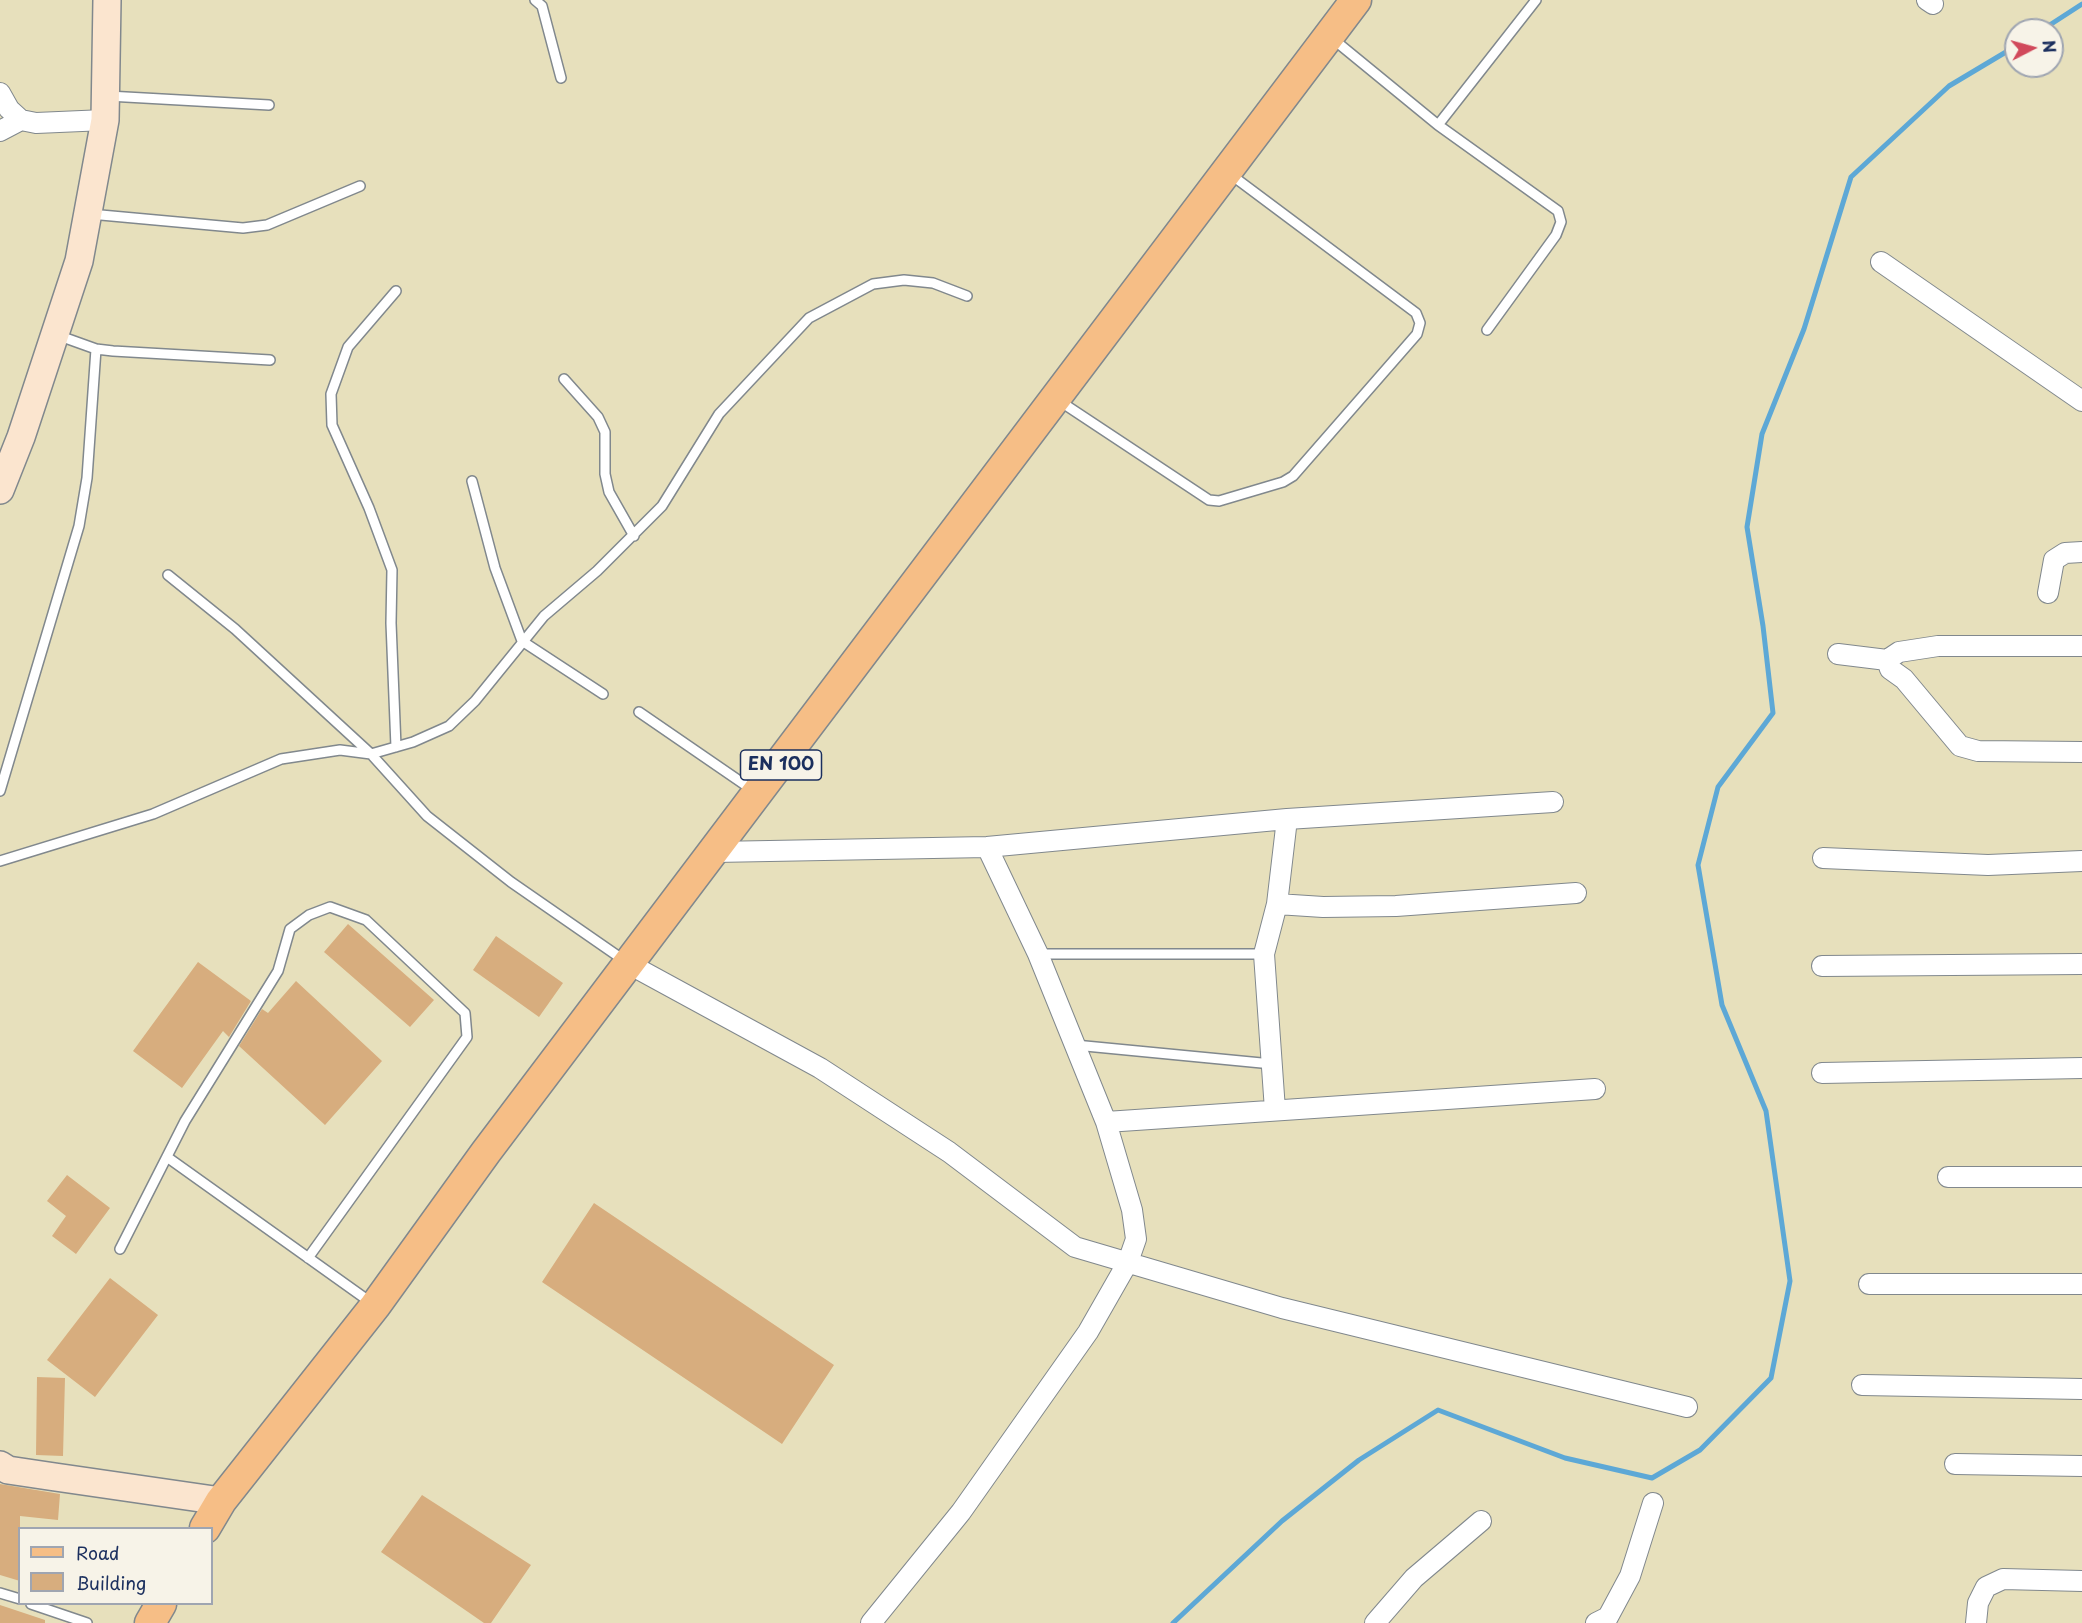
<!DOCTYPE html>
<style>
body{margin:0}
#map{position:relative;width:2082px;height:1623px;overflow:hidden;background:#e7e0bc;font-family:"Playpen Sans",sans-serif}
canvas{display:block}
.legend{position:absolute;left:18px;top:1527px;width:195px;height:78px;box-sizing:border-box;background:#f7f3e8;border:2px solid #9fa5b1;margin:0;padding:8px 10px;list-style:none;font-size:18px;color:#1b2f5e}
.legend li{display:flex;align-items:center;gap:12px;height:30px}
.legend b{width:30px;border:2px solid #9fa5b1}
.north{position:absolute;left:2004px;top:18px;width:60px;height:60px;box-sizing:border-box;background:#f7f3e8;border:2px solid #9fa5b1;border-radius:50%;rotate:84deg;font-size:16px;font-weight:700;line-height:24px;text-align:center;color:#1b2f5e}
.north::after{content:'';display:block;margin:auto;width:21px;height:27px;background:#d1495b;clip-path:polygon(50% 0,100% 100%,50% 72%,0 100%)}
</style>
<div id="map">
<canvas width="2082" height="1623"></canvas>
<ul class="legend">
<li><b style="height:8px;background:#f6be86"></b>Road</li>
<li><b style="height:16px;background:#d7ad7e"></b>Building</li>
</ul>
<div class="north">N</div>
</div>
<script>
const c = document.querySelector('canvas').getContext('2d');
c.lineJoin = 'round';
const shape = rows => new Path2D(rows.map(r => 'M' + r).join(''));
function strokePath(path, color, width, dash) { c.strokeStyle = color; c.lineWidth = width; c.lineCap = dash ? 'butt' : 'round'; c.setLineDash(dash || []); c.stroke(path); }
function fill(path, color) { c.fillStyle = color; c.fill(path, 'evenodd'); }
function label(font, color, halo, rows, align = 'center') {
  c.font = font + ' "Playpen Sans",sans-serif'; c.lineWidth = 6; c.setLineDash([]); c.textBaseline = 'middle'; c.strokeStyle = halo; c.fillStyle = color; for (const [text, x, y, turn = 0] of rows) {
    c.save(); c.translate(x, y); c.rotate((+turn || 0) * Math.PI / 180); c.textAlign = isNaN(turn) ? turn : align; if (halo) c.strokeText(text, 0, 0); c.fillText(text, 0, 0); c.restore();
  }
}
strokePath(shape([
 [2042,30,2082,4],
 [1173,1623,1282,1521,1359,1460,1438,1410,1565,1458,1652,1478,1700,1450,1771,1378,1790,1281,1766,1111,1722,1005,1698,865,1718,787,1773,713,1763,626,1747,527,1762,434,1804,329,1851,177,1949,86,2016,46]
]), '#5da8d6', 5);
fill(shape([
 [348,924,434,1000,410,1027,324,952],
 [496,936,563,983,539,1017,473,970],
 [198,962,251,1001,229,1037,223,1031,182,1088,133,1051],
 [296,981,382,1061,325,1125,239,1046,262,1009,268,1013],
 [67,1175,110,1208,76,1254,52,1236,66,1216,47,1201],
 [594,1203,834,1365,782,1444,542,1282],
 [110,1278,158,1315,95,1397,47,1360],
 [37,1377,65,1378,63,1456,36,1455],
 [0,1484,60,1494,58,1520,20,1516,20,1581,0,1575],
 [422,1495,531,1565,491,1623,484,1623,381,1552],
 [0,1605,45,1620,45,1623,0,1623]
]), '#d7ad7e');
const lane = shape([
 [535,0,542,6,561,78],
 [1333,39,1438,125,1558,211,1561,222,1556,235,1487,330],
 [108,96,269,105],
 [1438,125,1536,0],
 [90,214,243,228,267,225,360,186],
 [396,291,348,347,331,394,332,425,369,508,392,570,391,623,396,747],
 [57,335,96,349,113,351,270,360],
 [564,379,598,417,605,432,605,474,609,492,634,536],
 [1058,400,1209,500,1219,501,1283,482,1293,476,1417,334,1420,323,1416,313,1230,174],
 [472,481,495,568,522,641,603,694],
 [168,575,235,629,371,754,427,816,511,882,625,961],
 [639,712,754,791],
 [0,791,79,526,87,478,96,349],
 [0,861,153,814,281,759,340,750,371,754,413,742,449,726,475,701,544,616,597,571,662,506,719,414,809,318,873,284,904,280,933,283,967,296],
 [1039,954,1264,954],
 [1075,1045,1272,1064],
 [167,1157,373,1304],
 [120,1249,185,1121,278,971,290,929,309,915,330,907,366,920,465,1013,467,1037,308,1258],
 [0,1593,20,1599],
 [31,1604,87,1623]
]);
const street = shape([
 [1927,0,1933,4],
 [0,93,9,109,21,120,36,123,105,120],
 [0,131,21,120],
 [1881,262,2082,401],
 [2048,593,2054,560,2065,553,2082,552],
 [1838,654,1887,660,1899,652,1938,646,2082,646],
 [1887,660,1890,669,1904,679,1960,746,1978,751,2082,752],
 [715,852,987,847,1287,819,1553,802],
 [1823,858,1988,865,2082,861],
 [1277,904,1323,907,1396,906,1576,893],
 [629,964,820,1068,949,1152,1075,1247,1282,1308,1687,1407],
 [1822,966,2082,964],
 [1822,1073,2082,1068],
 [1275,1110,1264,954,1277,904,1287,819],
 [1106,1122,1595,1089],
 [1948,1177,2082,1177],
 [1869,1284,2082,1284],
 [1862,1385,2082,1389],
 [1955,1464,2082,1466],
 [871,1623,961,1512,1088,1332,1128,1262,1136,1239,1132,1210,1106,1122,1038,954,987,847],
 [1375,1623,1414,1578,1481,1521],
 [1596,1623,1608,1617,1630,1576,1653,1503],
 [1976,1623,1978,1603,1986,1587,2003,1579,2082,1581]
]);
const secondary = shape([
 [0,490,21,437,79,261,105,120,107,0],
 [0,1465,8,1470,55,1477,221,1501]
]);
const primary = shape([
 [205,1528,221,1501,375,1306,486,1152,1356,0],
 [150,1623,161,1604]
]);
strokePath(lane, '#81888d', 12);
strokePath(street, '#81888d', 22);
strokePath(secondary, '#81888d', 30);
strokePath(primary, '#81888d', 33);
strokePath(lane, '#fff', 9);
strokePath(street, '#fff', 20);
strokePath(secondary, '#fbe5cf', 27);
strokePath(primary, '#f6be86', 30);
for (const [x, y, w] of [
 [781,765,81]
]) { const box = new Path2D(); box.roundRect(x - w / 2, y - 15, w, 30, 4.5); c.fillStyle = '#f7f3e8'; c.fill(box); strokePath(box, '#1b2f5e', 1.5); }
label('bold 18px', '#1b2f5e', null, [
 ["EN 100",781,765]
]);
</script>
